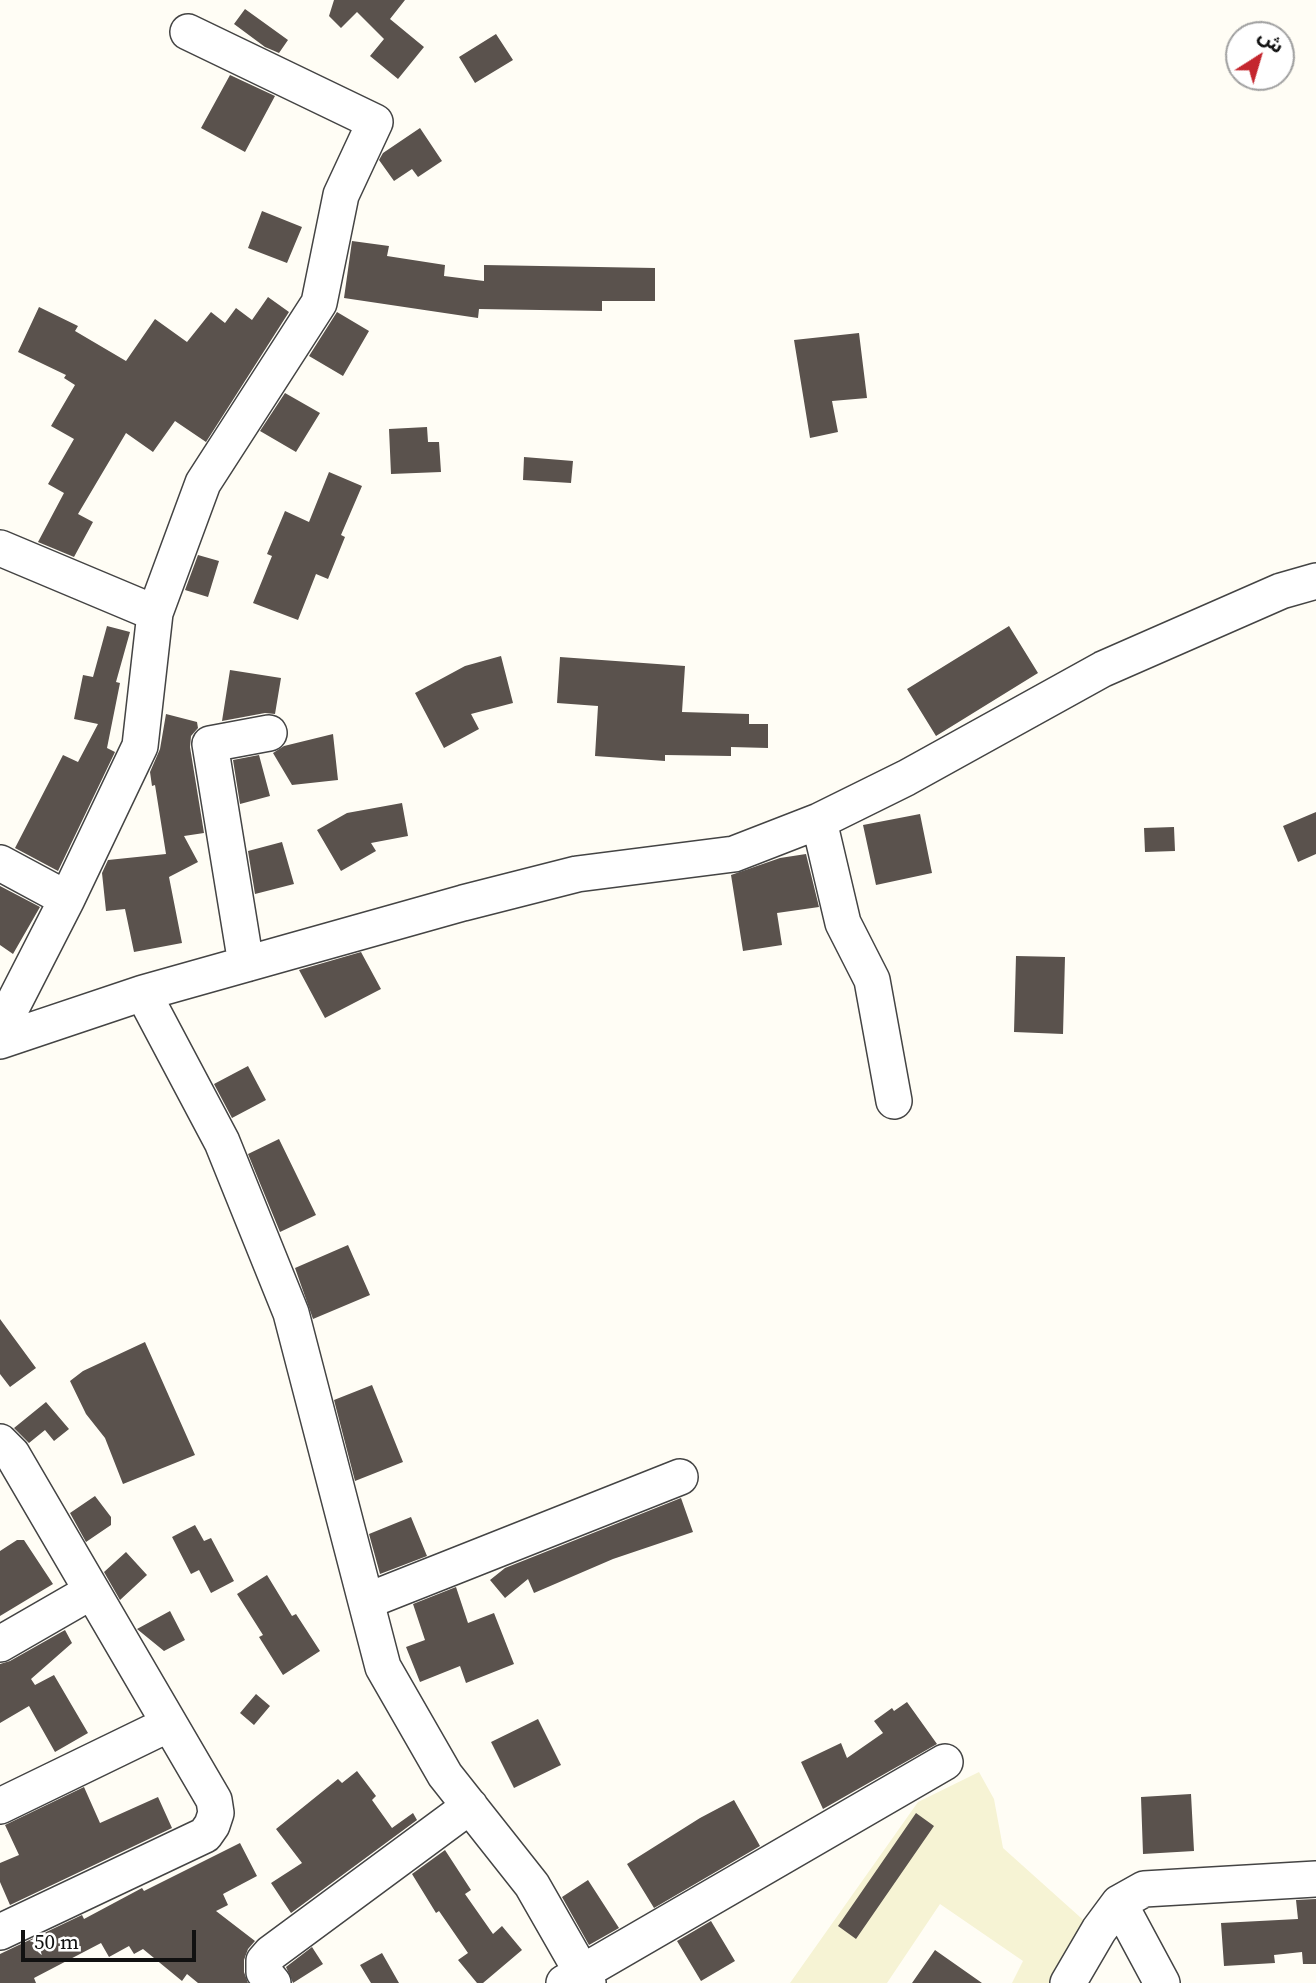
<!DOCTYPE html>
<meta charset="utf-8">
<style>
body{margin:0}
#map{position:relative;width:1316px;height:1983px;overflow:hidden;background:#fffdf5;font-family:"Source Serif 4","Noto Sans Arabic",serif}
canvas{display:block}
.north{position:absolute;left:1225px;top:21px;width:70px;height:70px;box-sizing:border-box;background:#fff;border:2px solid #a0a0a0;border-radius:50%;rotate:37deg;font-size:19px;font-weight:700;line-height:28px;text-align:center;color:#111}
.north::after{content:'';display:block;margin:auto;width:24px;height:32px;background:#c4262e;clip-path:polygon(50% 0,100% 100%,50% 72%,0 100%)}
.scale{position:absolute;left:21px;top:1930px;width:175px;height:32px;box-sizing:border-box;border:4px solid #111;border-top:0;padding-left:9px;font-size:21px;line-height:24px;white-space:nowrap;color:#111;-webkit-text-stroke:5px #fff;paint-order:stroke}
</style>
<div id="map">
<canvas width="1316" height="1983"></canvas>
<div class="north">ش</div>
<div class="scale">50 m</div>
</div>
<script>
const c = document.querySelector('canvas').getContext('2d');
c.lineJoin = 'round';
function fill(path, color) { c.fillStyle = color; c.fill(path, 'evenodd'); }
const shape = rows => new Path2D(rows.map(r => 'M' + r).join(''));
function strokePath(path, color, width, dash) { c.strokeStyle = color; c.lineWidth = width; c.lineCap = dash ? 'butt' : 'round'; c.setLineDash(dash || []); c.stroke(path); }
fill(shape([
 [979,1772,994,1799,1003,1848,1090,1926,1055,1983,1012,1983,1023,1961,940,1904,887,1983,790,1983,918,1802]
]), '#f6f3d4');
fill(shape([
 [334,0,405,0,390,19,424,47,398,79,370,56,384,39,357,12,341,28,329,16],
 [245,9,288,40,279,53,265,47,234,24],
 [496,34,513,60,475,83,459,57],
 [230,75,275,96,245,152,201,128],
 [420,128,442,161,418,177,412,169,394,181,379,160,383,153],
 [262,211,302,227,287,263,248,248],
 [352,241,389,246,387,256,445,265,444,276,484,281,484,265,655,268,655,301,602,301,602,311,479,309,478,318,344,298],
 [268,297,289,312,206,442,175,421,153,452,126,433,78,514,93,522,74,557,38,542,64,493,48,484,74,439,51,426,75,385,64,378,66,375,18,352,39,307,78,326,75,331,126,361,155,319,187,342,211,312,225,323,236,308,252,320],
 [337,312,369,331,343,376,309,356],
 [859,333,867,398,832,401,838,432,810,438,794,340],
 [285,393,320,413,296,452,260,431],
 [427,427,428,442,439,442,441,472,391,474,389,429],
 [524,457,573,461,571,483,523,480],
 [329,472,362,486,341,535,345,537,328,579,316,574,298,620,253,603,272,556,267,554,285,511,309,522],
 [198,555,219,561,208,597,185,590],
 [107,626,130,632,116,682,120,683,107,748,115,752,58,871,15,848,63,755,78,762,98,724,74,719,83,675,93,677],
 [1009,626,1038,673,936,736,907,689],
 [501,656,513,703,471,714,479,729,444,748,415,693,465,666],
 [560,657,685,666,682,712,749,714,749,724,768,724,768,748,731,747,731,756,665,755,665,761,595,756,598,706,557,703],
 [230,670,281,678,275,714,265,713,222,721],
 [166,714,197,722,198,728,191,736,190,747,204,833,184,836,198,862,169,877,182,943,134,952,125,909,106,911,102,873,108,860,166,854,155,785,152,786,150,772,160,749],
 [333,734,338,780,292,785,273,753,284,746],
 [259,755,270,796,240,804,233,760],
 [402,803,408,836,371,843,376,851,341,871,317,830,347,813],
 [1316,812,1316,854,1298,862,1283,826],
 [920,814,932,873,876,885,863,825],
 [1174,827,1175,851,1145,852,1144,828],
 [282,842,294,884,255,894,248,851],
 [806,854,819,907,777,913,782,945,743,951,731,875,780,858],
 [0,886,40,907,13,954,0,945],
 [361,952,381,989,325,1018,299,970],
 [1016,956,1065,957,1063,1034,1014,1032],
 [248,1066,266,1100,232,1118,214,1084],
 [279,1139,316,1215,280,1232,248,1154],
 [348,1245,370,1295,313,1319,295,1268],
 [0,1319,36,1368,10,1387,0,1374],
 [145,1342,195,1455,123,1484,105,1438,86,1414,70,1381,83,1371],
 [372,1385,403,1462,355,1481,334,1400],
 [46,1402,69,1429,54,1441,45,1430,29,1443,14,1428],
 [95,1496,111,1517,111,1525,86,1542,70,1513],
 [681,1498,693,1532,613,1559,534,1593,528,1579,505,1598,490,1580,505,1568],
 [411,1517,427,1556,380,1574,369,1534],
 [195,1525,204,1541,211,1538,234,1581,211,1593,199,1570,191,1574,172,1537],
 [17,1540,24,1540,53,1584,0,1616,0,1551],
 [126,1552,147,1575,120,1600,104,1572],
 [267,1575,292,1616,296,1614,320,1651,283,1675,259,1637,263,1635,237,1594],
 [456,1587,468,1623,494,1613,514,1664,466,1683,460,1666,420,1682,406,1647,425,1640,413,1604],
 [170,1611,185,1640,164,1651,137,1629],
 [65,1630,72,1643,31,1679,35,1685,54,1675,88,1733,55,1752,29,1706,0,1723,0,1664,10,1661],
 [256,1694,270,1706,254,1725,240,1713],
 [907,1702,937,1744,823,1809,801,1762,841,1743,847,1758,883,1733,874,1721,892,1708,894,1711],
 [538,1719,561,1765,514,1788,491,1742],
 [357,1771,376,1796,372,1800,392,1828,413,1813,417,1820,291,1913,271,1883,302,1863,276,1829,338,1779,342,1783],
 [84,1787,100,1823,158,1797,172,1828,10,1905,0,1882,0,1863,19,1855,5,1825],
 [1191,1794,1194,1851,1143,1854,1141,1797],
 [734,1800,760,1846,654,1908,627,1864,700,1818],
 [916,1813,934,1826,856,1939,838,1926],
 [240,1843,257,1876,223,1894,228,1905,216,1911,255,1941,248,1949,244,1960,244,1972,248,1983,198,1983,187,1974,182,1981,143,1949,134,1954,129,1946,109,1957,101,1943,34,1978,36,1983,0,1983,0,1954,82,1915,84,1919,142,1888,144,1891],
 [445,1850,471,1890,465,1894,493,1934,502,1926,522,1950,483,1983,477,1983,458,1960,468,1953,439,1911,436,1913,412,1874],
 [588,1880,619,1928,589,1945,562,1897],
 [1316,1899,1316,1964,1303,1964,1302,1952,1274,1955,1275,1963,1224,1966,1221,1923,1298,1919,1296,1900],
 [711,1921,735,1961,701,1981,677,1941],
 [312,1947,323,1964,293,1983,286,1967],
 [935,1950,982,1983,912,1983],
 [382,1953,399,1983,371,1983,360,1965]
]), '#5a524d');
const minor = shape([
 [0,548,155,613],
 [819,821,843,923,872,980,894,1101],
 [0,863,67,899],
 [246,964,210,744,269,733],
 [143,993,463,903,577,874,734,854,819,821,906,778,1103,669,1281,591,1316,581],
 [0,1030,67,899,140,746,155,613,203,483,319,303,341,195,375,122,188,32],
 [0,1041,143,993,222,1142,291,1313,383,1667,445,1775,532,1885,588,1983],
 [0,1442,12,1454,214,1800,216,1813,212,1825,205,1835,0,1932],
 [367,1601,680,1477],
 [0,1644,92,1591],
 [0,1806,169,1724],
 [1119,1903,1162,1983],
 [273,1983,264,1972,264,1961,271,1953,470,1806],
 [564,1983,945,1762],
 [1068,1983,1099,1930,1119,1903,1144,1889,1316,1879]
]);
strokePath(minor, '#444', 38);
strokePath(minor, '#fff', 35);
</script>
